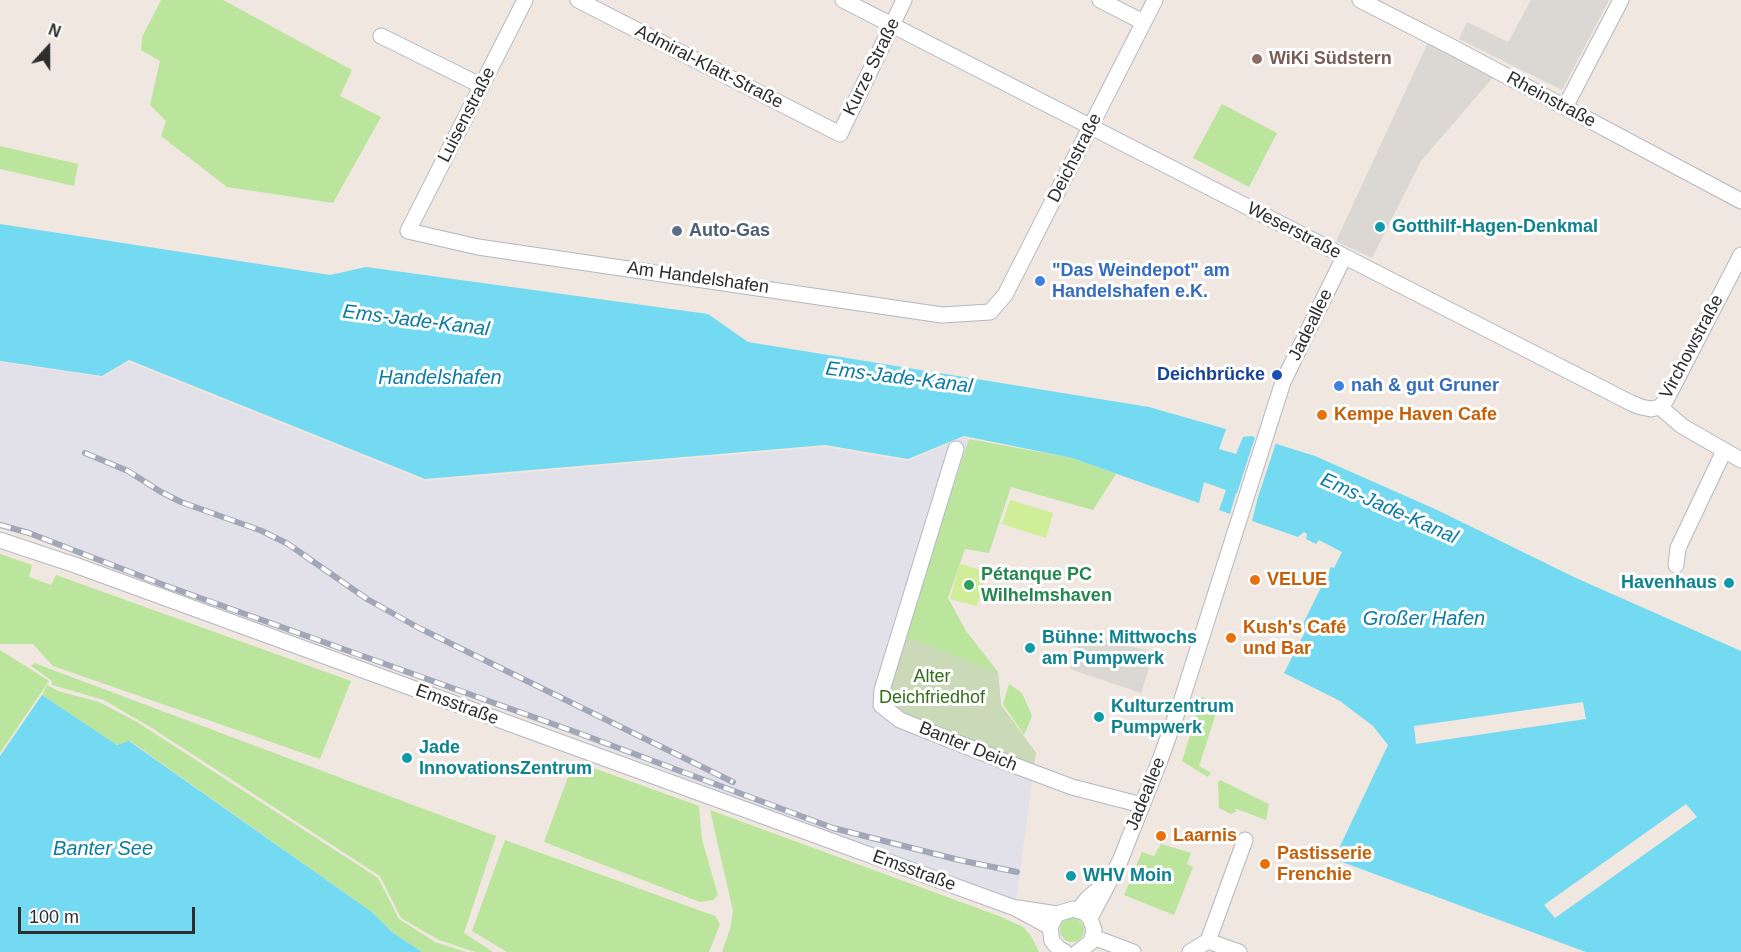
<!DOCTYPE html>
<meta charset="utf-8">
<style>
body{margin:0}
#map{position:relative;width:1741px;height:952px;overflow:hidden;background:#efe7e0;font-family:Arial,sans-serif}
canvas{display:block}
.north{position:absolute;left:18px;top:18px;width:60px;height:60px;-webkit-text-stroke:4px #fff;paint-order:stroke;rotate:21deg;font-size:16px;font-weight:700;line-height:24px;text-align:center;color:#2d2d2d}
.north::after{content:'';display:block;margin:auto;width:21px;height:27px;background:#2d2d2d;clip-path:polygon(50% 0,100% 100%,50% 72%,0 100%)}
.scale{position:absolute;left:18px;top:907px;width:177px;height:27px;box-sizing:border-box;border:3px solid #2d2d2d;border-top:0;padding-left:8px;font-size:18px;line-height:21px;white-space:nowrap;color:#2d2d2d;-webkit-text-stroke:4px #fff;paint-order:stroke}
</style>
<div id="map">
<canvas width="1741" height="952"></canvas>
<div class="north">N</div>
<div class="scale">100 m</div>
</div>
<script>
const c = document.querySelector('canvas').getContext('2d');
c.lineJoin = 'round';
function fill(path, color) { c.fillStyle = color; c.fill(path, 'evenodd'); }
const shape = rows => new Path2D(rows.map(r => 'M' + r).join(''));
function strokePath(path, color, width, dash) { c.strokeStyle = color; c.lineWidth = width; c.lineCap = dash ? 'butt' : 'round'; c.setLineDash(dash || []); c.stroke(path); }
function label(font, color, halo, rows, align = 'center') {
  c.font = font + ' Arial,sans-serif'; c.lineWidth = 6; c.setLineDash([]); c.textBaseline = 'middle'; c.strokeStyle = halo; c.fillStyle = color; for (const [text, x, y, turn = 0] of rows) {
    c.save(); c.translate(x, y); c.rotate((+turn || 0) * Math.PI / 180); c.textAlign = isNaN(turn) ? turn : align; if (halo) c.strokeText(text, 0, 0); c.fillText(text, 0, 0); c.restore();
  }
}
fill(shape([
 [0,362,102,377,129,362,425,481,824,447,908,461,964,437,969,439,886,689,1034,765,1016,902,545,725,213,606,21,533,0,528]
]), '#e2e0e8');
fill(shape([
 [161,0,223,0,352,70,340,96,381,117,333,203,227,187,161,136,166,121,150,105,160,61,141,50,142,37],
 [1222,104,1277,133,1249,187,1193,158],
 [0,146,78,164,74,186,0,169],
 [969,439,1072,458,1116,474,1093,510,1011,487,989,553,965,549,948,598,966,631,998,672,1001,705,1036,753,886,689],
 [0,554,32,565,29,577,51,585,56,575,351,681,320,759,53,666,33,644,0,644],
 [0,650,49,681,0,753],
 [34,663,496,836,464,933,493,952,475,952,439,940,401,918,380,876,152,728,104,700,52,685,52,681,31,666],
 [1009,684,1022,693,1032,716,1024,735,1003,704],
 [47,685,58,691,99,702,137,722,378,878,399,919,435,942,466,952,422,952,392,932,372,912,130,741,117,745,42,695],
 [1202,697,1219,704,1199,766,1211,773,1208,777,1182,761],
 [574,761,699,806,702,840,718,895,713,900,700,902,544,842],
 [1220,780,1269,804,1266,820,1234,808,1237,811,1231,814,1219,808,1218,783],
 [710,810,999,916,1023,927,1031,936,1039,952,722,952,730,929,733,911],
 [505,840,715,916,720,924,709,952,507,952,472,931],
 [1161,844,1191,853,1187,864,1193,867,1174,915,1124,895,1142,852,1154,856],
 '1060 930a12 12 0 1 1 24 0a12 12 0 1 1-24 0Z'
]), '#bbe59c');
fill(shape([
 [904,636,998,672,1001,705,1036,753,1034,765,903,718,886,704,886,689]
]), '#cad9b7');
fill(shape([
 [1010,500,1053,513,1046,538,1002,524],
 [960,564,987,572,977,606,950,599]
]), '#d0ed98');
fill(shape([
 [1531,0,1609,0,1562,90,1459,39,1467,22,1508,42],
 [1430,38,1496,74,1421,161,1372,258,1336,241],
 [1083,631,1120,644,1154,652,1141,693,1070,669]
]), '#dbd7d3');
fill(shape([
 [0,224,330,275,366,267,708,314,748,342,1149,407,1226,429,1219,449,1236,454,1243,437,1251,436,1315,456,1435,509,1576,578,1741,651,1741,952,1586,952,1334,859,1388,745,1373,726,1340,701,1284,673,1306,630,1302,626,1331,567,1334,568,1342,552,1319,540,1316,544,1306,539,1307,534,1304,532,1298,537,1252,521,1257,501,1236,493,1230,514,1219,510,1226,490,1204,482,1199,503,1072,458,964,436,908,459,825,445,425,479,129,360,102,376,0,361],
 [1583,702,1586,719,1416,744,1414,726],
 [1686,804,1697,817,1555,918,1544,905],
 [42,695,117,745,129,741,372,912,392,932,422,952,0,952,0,756]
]), '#73daf1');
fill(shape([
 [1256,434,1277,440,1250,521,1254,503,1238,497,1232,515,1230,515]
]), '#efe7e0');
const minor = shape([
 [525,0,408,231,478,247,942,315,990,312,1005,295,1155,0],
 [578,0,840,134,904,0],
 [843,0,1631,403,1641,407,1651,409,1660,407,1666,400,1741,255],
 [1100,0,1143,22],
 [1360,0,1452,47,1741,201],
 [381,36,482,86],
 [1565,107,1621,0],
 [1660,407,1682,426,1741,460],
 [956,449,882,690,881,705,900,720,1016,766,1072,787,1142,805],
 [0,540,75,565,1015,908,1050,927],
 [1676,565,1678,548,1724,451],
 [1018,908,1057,914],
 [1078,910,1088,898,1106,883],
 [1090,918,1120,861,1160,760,1181,702,1283,382,1344,257],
 [1093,937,1133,952],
 [1208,941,1239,952],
 [1065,952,1058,948,1052,941,1050,927,1057,914,1073,909,1085,913,1090,918,1094,930,1091,942,1078,952],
 [1190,952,1208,941,1245,840]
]);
strokePath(minor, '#b3b7c1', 17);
strokePath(minor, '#fff', 15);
const rail = shape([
 [85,453,128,471,161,492,181,502,262,531,288,544,367,599,419,628,733,782],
 [0,525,29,533,164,585,581,734,833,828,959,860,1017,872]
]);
strokePath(rail, '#a2a7b8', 6);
strokePath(rail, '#fff', 4, [11]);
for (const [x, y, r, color] of [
 [1257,59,6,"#8d6e63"],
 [1380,227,6,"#0f9aa8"],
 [677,231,6,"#5c6f8a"],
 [1040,281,6,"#3f7fe0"],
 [1277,375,6,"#1a4fb4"],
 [1339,386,6,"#3f7fe0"],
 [1322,415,6,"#e8710a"],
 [1255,580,6,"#e8710a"],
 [1729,583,6,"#0f9aa8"],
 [969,585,6,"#2e9e5b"],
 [1231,638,6,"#e8710a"],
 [1030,648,6,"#0f9aa8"],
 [1099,717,6,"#0f9aa8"],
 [407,758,6,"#0f9aa8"],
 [1161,836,6,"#e8710a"],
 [1265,864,6,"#e8710a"],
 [1071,876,6,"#0f9aa8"]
]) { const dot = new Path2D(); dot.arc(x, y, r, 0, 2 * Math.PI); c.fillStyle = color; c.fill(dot); strokePath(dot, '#fff', 2); }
label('bold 18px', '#785e54', '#fff', [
 ["WiKi Südstern",1269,59]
], 'left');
label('18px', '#2d2d2d', '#fff', [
 ["Admiral-Klatt-Straße",709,67,27],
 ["Kurze Straße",872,67,-64],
 ["Rheinstraße",1551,100,28],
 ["Luisenstraße",467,115,-63],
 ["Deichstraße",1075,158,-63],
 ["Weserstraße",1294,231,27],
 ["Am Handelshafen",698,278,8],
 ["Jadeallee",1311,325,-64],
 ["Virchowstraße",1692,347,-62],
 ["Emsstraße",457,705,20],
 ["Banter Deich",968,747,22],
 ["Jadeallee",1146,794,-68],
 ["Emsstraße",914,871,20]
]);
label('bold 18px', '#0d838f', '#fff', [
 ["Gotthilf-Hagen-Denkmal",1392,227],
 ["Havenhaus",1717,583,"right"],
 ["Bühne: Mittwochs",1042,638],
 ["am Pumpwerk",1042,659],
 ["Kulturzentrum",1111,707],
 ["Pumpwerk",1111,728],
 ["Jade",419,748],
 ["InnovationsZentrum",419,769],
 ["WHV Moin",1083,876]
], 'left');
label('bold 18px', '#4e5e75', '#fff', [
 ["Auto-Gas",689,231]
], 'left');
label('bold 18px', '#366cbe', '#fff', [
 ["\"Das Weindepot\" am",1052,271],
 ["Handelshafen e.K.",1052,292],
 ["nah & gut Gruner",1351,386]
], 'left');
label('bold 18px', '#164399', '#fff', [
 ["Deichbrücke",1265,375]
], 'right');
label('bold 18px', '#c56008', '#fff', [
 ["Kempe Haven Cafe",1334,415],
 ["VELUE",1267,580],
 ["Kush's Café",1243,628],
 ["und Bar",1243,649],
 ["Laarnis",1173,836],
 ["Pastisserie",1277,854],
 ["Frenchie",1277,875]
], 'left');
label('bold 18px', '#27864d', '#fff', [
 ["Pétanque PC",981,575],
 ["Wilhelmshaven",981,596]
], 'left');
label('18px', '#326e1a', '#fff', [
 ["Alter",932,677],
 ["Deichfriedhof",932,698]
]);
label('italic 20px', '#0b7ca4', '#fff', [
 ["Ems-Jade-Kanal",416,321,7],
 ["Handelshafen",440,378],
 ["Ems-Jade-Kanal",899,378,7],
 ["Ems-Jade-Kanal",1389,509,24],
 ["Großer Hafen",1424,619],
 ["Banter See",103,849]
]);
</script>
